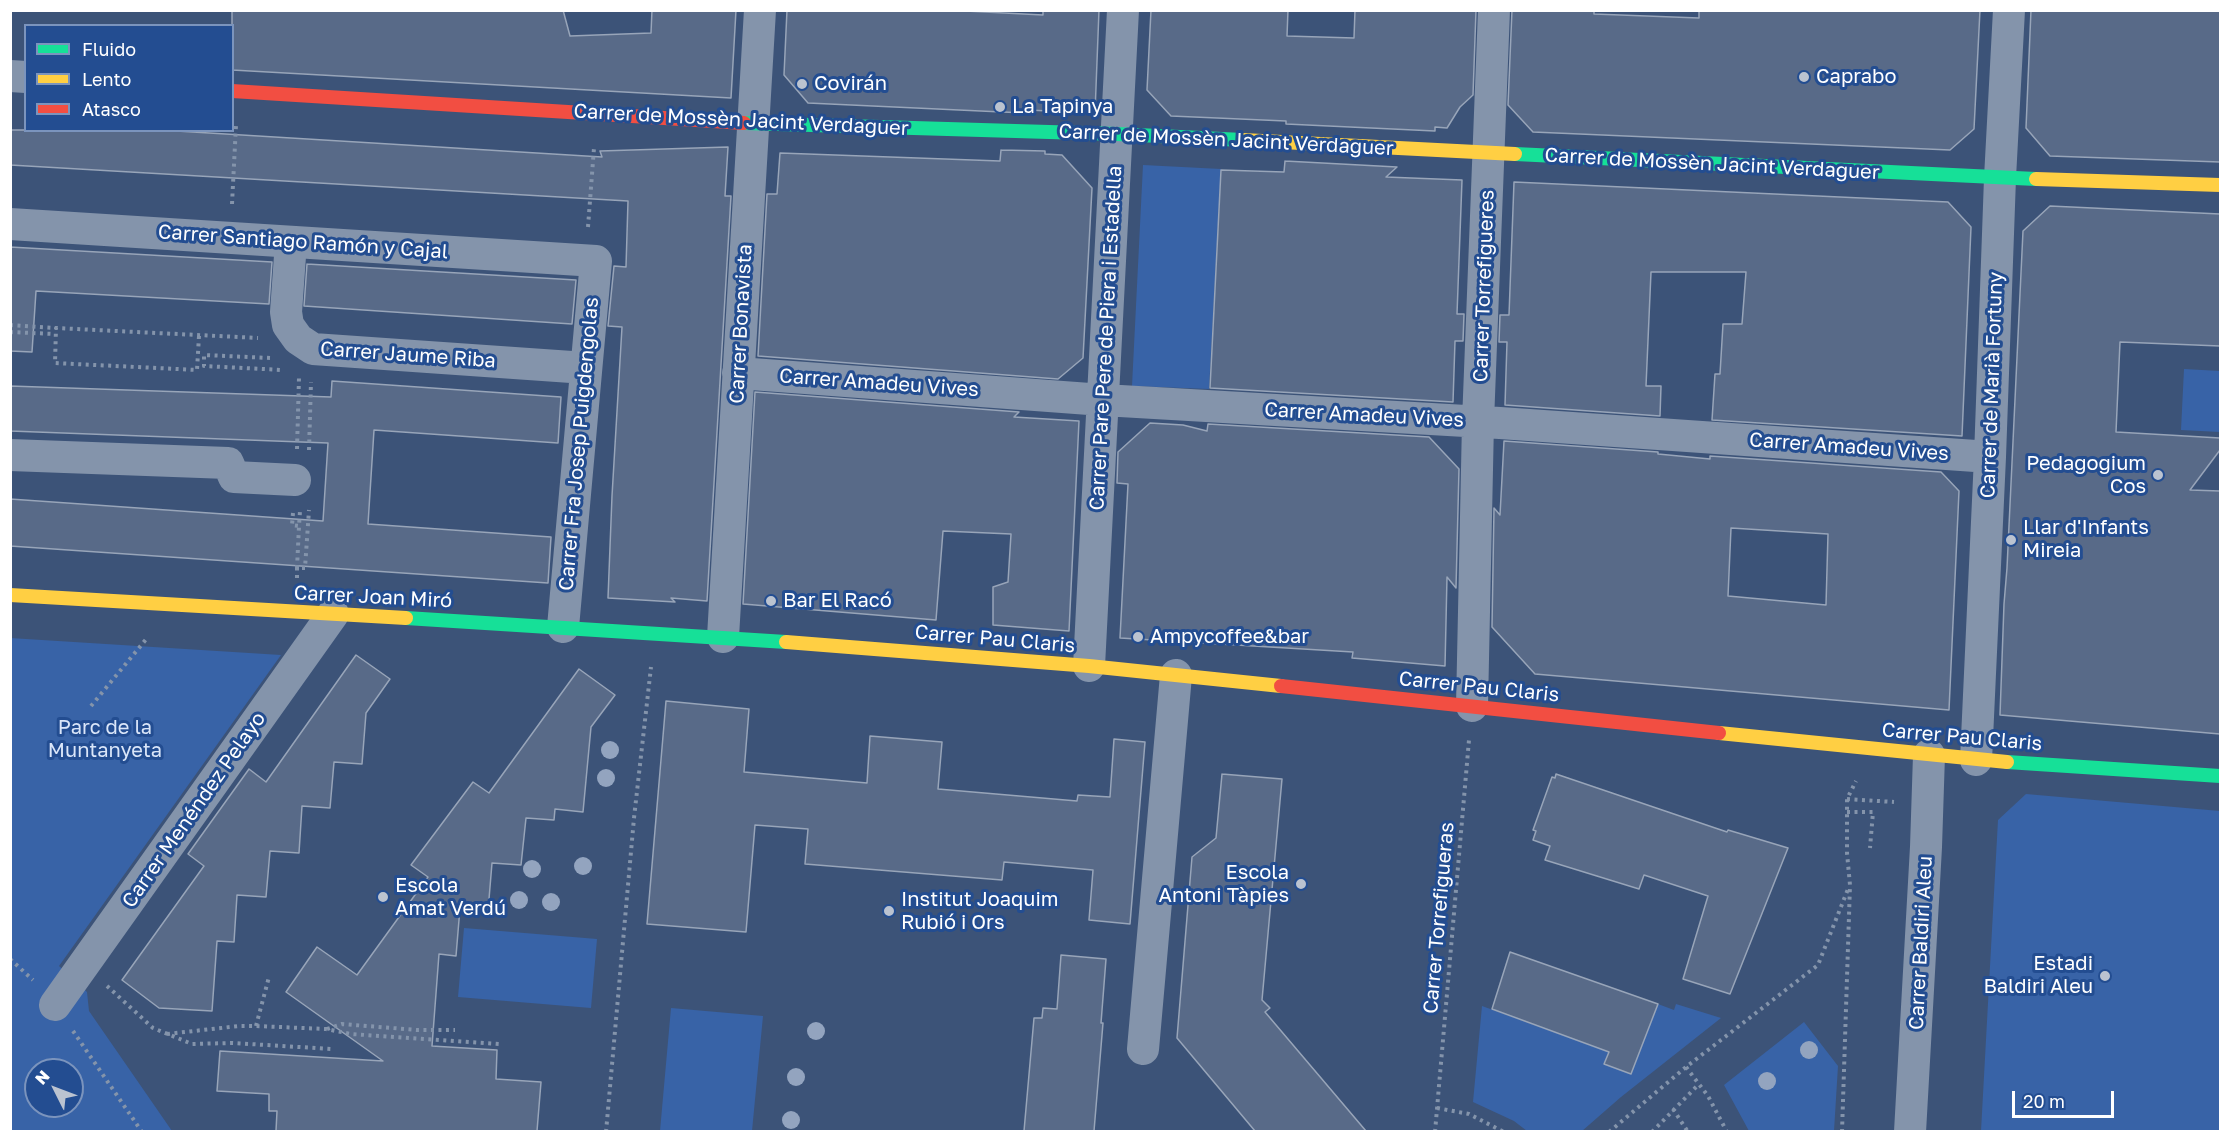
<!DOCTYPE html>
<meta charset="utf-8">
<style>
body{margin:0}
#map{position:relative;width:2231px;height:1142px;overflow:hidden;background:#3c5378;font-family:"Golos Text",sans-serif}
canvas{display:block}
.frame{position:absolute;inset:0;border:12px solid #fff;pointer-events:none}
.legend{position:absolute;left:24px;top:24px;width:210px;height:108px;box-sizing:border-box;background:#234d91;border:2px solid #7b94bd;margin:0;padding:8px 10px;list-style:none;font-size:18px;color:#fff}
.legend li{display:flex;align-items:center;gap:12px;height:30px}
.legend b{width:30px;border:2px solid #7b94bd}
.north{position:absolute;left:24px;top:1058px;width:60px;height:60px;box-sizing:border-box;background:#234d91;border:2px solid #7b94bd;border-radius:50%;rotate:312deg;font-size:16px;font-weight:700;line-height:24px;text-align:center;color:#fff}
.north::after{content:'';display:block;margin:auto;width:21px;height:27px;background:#bbc3d0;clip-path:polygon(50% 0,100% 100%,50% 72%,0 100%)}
.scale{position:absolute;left:2012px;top:1091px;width:102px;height:27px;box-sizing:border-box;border:3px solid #fff;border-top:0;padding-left:8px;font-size:18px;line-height:21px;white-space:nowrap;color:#fff;-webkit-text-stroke:4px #234d91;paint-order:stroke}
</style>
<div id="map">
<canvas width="2231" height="1142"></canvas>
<div class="frame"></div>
<ul class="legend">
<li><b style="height:8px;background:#16e098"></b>Fluido</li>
<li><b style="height:8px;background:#ffcf43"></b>Lento</li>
<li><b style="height:8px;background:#f24e42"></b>Atasco</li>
</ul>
<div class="north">N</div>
<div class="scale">20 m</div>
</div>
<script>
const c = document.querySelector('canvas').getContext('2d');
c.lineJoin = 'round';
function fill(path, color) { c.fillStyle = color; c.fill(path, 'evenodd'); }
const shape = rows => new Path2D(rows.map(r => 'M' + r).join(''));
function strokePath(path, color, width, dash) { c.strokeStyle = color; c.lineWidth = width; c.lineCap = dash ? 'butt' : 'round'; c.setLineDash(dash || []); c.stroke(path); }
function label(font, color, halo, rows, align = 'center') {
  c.font = font + ' "Golos Text",sans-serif'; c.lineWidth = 6; c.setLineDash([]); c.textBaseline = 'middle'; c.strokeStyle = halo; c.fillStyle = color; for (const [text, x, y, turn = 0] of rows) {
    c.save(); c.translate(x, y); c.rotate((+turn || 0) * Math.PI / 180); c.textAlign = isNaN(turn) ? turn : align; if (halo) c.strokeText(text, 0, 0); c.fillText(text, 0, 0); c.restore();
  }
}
fill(shape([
 [1143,165,1221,169,1209,389,1132,386],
 [2184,369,2220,371,2220,432,2181,430],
 [10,638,281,655,59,966,87,992,89,1011,172,1131,11,1131],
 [36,1070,72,1070,72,1106,36,1106],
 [2026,794,2220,811,2220,1131,1981,1131,1998,820],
 [464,928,597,939,591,1008,458,997],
 [1658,1004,1674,1010,1676,1004,1721,1018,1621,1097,1582,1131,1527,1131,1514,1121,1473,1102,1482,1006,1609,1052,1604,1064,1631,1074],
 [671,1008,763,1016,752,1131,660,1131],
 [1804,1022,1838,1066,1834,1131,1749,1131,1724,1085]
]), '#3863a7');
const building = shape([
 [232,10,563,10,570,36,651,33,652,10,736,10,731,98,232,70,232,10],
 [787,10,946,10,1043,15,1043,10,1099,10,1095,113,1027,110,1029,113,1002,112,808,103,784,75,787,10],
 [1151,10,1288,10,1287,36,1354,38,1355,10,1476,10,1473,95,1460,107,1447,128,1435,127,1435,131,1286,124,1286,121,1171,116,1147,90,1151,10],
 [1512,10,1594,10,1594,14,1699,18,1699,10,1980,10,1974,129,1950,150,1533,132,1508,105,1512,10],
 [2031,10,2220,10,2220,162,2050,156,2026,128,2031,10],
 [10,130,160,130,602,157,600,151,728,147,725,196,731,196,707,601,671,598,675,602,608,598,612,496,622,327,608,326,614,266,626,267,628,201,10,165,10,130],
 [1001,150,1045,151,1045,154,1062,155,1092,188,1083,358,1058,379,758,356,767,194,777,194,780,153,1000,161,1001,150],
 [1285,161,1397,167,1386,177,1462,180,1457,314,1464,314,1463,341,1455,341,1453,402,1210,388,1221,170,1284,172,1285,161],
 [1514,182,1948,202,1971,227,1962,436,1712,420,1715,374,1720,374,1723,324,1742,324,1746,272,1651,272,1646,386,1661,386,1660,416,1505,405,1507,342,1499,342,1500,315,1509,315,1514,182],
 [2050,206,2220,214,2220,346,2120,342,2116,432,2220,438,2220,450,2190,490,2220,491,2220,734,2000,715,2004,604,2007,568,2023,231,2050,206],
 [10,247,272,262,269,304,36,291,32,352,10,351,10,247],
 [307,264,576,280,572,324,304,306,307,264],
 [332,381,561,397,558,443,374,430,368,524,551,537,548,583,10,546,10,499,323,521,328,443,10,431,10,386,331,397,332,381],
 [755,392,1019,412,1014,417,1079,421,1069,631,993,625,993,587,1008,582,1011,534,943,531,936,620,743,604,755,392],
 [1150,423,1183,425,1207,431,1208,424,1429,437,1459,469,1456,588,1447,577,1445,666,1352,658,1353,652,1120,638,1128,484,1117,483,1118,452,1150,423],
 [1504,441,1658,452,1658,454,1710,459,1710,456,1941,472,1959,491,1949,710,1535,674,1492,627,1494,508,1500,515,1504,441],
 [1731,528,1828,534,1826,605,1728,596,1731,528],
 [356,655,390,679,366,713,362,764,334,762,330,808,302,806,299,853,270,851,266,897,237,895,234,942,217,941,212,1011,159,1008,122,980,204,866,188,854,249,769,266,782,356,655],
 [579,669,615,695,591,727,583,812,555,809,554,820,526,818,521,865,492,863,488,911,460,908,456,956,439,954,432,1046,497,1050,496,1079,541,1082,537,1131,276,1131,277,1111,269,1111,269,1094,217,1091,220,1051,383,1061,286,992,317,947,357,975,428,877,411,865,473,782,489,793,579,669],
 [666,701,749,709,744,772,867,783,870,736,942,742,938,789,1077,801,1078,795,1110,797,1114,739,1145,742,1130,924,1089,920,1093,870,1004,862,1002,880,805,864,808,829,755,825,746,932,647,924,666,701],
 [1222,774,1282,779,1262,1000,1270,1008,1265,1012,1366,1131,1255,1131,1177,1038,1192,857,1216,838,1222,774],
 [1556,774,1727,832,1728,830,1788,848,1730,994,1683,979,1708,896,1644,875,1639,889,1545,860,1550,846,1533,840,1536,831,1533,830,1552,777,1555,778,1556,774],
 [1510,952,1658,1004,1631,1074,1604,1064,1609,1052,1492,1009,1510,952],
 [1061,955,1106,959,1101,1023,1103,1023,1094,1131,1024,1131,1034,1018,1042,1018,1043,1008,1057,1009,1061,955]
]);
fill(building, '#586a88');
strokePath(building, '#98a5b9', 1.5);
strokePath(shape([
 [232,204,236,125],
 [588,227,594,148],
 [10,325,56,328],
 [10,332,55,334],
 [199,336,197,370,55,363,56,328,258,338],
 [270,358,204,355,204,366,282,370],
 [297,449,299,378],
 [309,450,311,382],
 [293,513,292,525,299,526,300,511],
 [297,568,299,526],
 [297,578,297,568,305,568,309,510],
 [91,706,148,637],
 [1847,799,1894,802],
 [1847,812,1873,812,1870,848],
 [10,959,33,980],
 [107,986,153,1028,192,1044,233,1043,332,1049],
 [256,1026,269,977],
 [327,1029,342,1024,417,1030,455,1030],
 [73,1031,142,1132],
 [167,1034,239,1026,256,1026,326,1029,351,1034,499,1044],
 [1686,1067,1708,1096,1727,1132],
 [1437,1108,1469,1114,1504,1132],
 [1673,1109,1688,1132],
 [606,1132,634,818,651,667],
 [1435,1132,1469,740],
 [1609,1132,1686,1067,1818,965,1848,889],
 [1652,1132,1699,1084],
 [1842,1132,1850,885,1847,853,1847,799,1856,781]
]), '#8494ab', 4, [3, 4.5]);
strokePath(shape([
 [10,76,26,77],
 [10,224,596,261,563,627],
 [291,242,286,312,288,325,298,339,313,349,586,368],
 [738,373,1103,400,1500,423,1990,457],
 [10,455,228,463,234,477,295,480],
 [723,637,760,10],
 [1089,666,1123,10],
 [1472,706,1478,422,1494,10],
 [1976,760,1990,457,2000,178,2009,10],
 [55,1005,333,614],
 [1143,1049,1176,675],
 [1910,1132,1926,847,1929,755]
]), '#8494ab', 32);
strokePath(shape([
 [744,123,1117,134,1243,140],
 [1515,154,2036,179],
 [406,618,786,642],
 [2007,762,2220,776]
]), '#16e098', 14);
strokePath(shape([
 [1243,140,1515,154],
 [2036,179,2220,185],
 [10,595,406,618],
 [786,642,1089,666,1281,686],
 [1719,733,2007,762]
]), '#ffcf43', 14);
strokePath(shape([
 [232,91,744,123],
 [1281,686,1719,733]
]), '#f24e42', 14);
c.fillStyle = '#93a4bf';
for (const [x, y] of [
 [610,750],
 [606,778],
 [583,866],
 [532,869],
 [519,900],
 [551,902],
 [816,1031],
 [1809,1050],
 [796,1077],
 [1767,1081],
 [791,1120]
]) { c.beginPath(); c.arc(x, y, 9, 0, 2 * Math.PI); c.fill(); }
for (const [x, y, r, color] of [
 [1804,77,6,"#bbc3d0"],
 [802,84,6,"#bbc3d0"],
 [1000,107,6,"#bbc3d0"],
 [2158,475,6,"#bbc3d0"],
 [2011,540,6,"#bbc3d0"],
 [771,601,6,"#bbc3d0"],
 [1138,637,6,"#bbc3d0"],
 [1301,884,6,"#bbc3d0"],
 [383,897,6,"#bbc3d0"],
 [889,911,6,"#bbc3d0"],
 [2105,976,6,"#bbc3d0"]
]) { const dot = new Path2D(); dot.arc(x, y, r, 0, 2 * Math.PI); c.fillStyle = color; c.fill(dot); strokePath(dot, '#234d91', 2); }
label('20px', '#fff', '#234d91', [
 ["Caprabo",1816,77],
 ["Covirán",814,84],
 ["La Tapinya",1012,107],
 ["Pedagogium",2146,464,"right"],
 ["Cos",2146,487,"right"],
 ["Llar d'Infants",2023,528],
 ["Mireia",2023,551],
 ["Bar El Racó",783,601],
 ["Ampycoffee&bar",1150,637],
 ["Escola",1289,873,"right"],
 ["Antoni Tàpies",1289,896,"right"],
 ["Escola",395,886],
 ["Amat Verdú",395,909],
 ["Institut Joaquim",901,900],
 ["Rubió i Ors",901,923],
 ["Estadi",2093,964,"right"],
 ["Baldiri Aleu",2093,987,"right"]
], 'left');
label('20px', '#fff', '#234d91', [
 ["Carrer de Mossèn Jacint Verdaguer",741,120,3],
 ["Carrer de Mossèn Jacint Verdaguer",1226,140,3],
 ["Carrer de Mossèn Jacint Verdaguer",1712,164,3],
 ["Carrer Santiago Ramón y Cajal",303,242,4],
 ["Carrer Torrefigueres",1484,286,-88],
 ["Carrer Bonavista",741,324,-87],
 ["Carrer Pare Pere de Piera i Estadella",1106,338,-87],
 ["Carrer Jaume Riba",408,355,4],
 ["Carrer Amadeu Vives",879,383,4],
 ["Carrer de Marià Fortuny",1992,385,-88],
 ["Carrer Amadeu Vives",1364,415,3],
 ["Carrer Fra Josep Puigdengolas",579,444,-85],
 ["Carrer Amadeu Vives",1849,447,4],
 ["Carrer Joan Miró",373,597,3],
 ["Carrer Pau Claris",995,639,5],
 ["Carrer Pau Claris",1479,687,6],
 ["Carrer Pau Claris",1962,737,5],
 ["Carrer Menéndez Pelayo",194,810,-55],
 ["Carrer Torrefigueras",1439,918,-85],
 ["Carrer Baldiri Aleu",1921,943,-87]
]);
label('20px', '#dae6f9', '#234d91', [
 ["Parc de la",105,728],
 ["Muntanyeta",105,751]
]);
</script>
